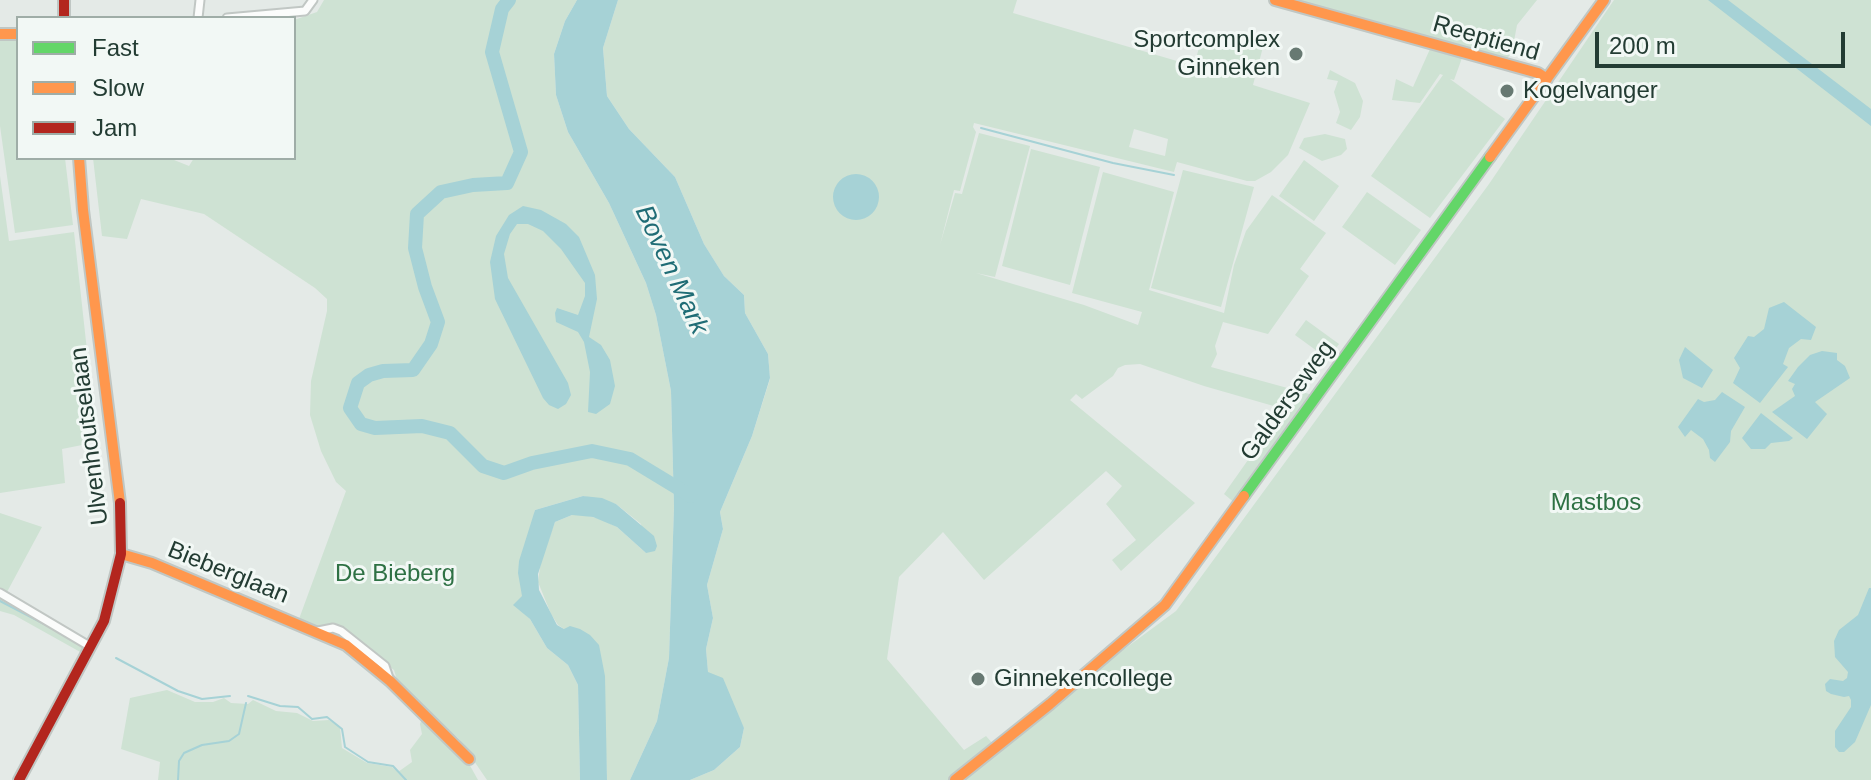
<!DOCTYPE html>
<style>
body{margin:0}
#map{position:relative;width:1871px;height:780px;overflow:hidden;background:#e4eae7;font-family:Arial,sans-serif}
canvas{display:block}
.legend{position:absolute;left:16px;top:16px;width:280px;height:144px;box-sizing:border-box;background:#f2f8f5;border:2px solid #9fada7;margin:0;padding:10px 14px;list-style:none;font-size:24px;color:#233c33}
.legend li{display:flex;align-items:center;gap:16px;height:40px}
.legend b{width:40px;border:2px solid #9fada7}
.scale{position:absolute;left:1595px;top:32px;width:250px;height:36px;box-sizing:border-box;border:4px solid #233c33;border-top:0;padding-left:10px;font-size:24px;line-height:28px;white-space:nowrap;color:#233c33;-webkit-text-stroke:6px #f2f8f5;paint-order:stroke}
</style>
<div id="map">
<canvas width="1871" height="780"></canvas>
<ul class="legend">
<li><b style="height:10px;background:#63d668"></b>Fast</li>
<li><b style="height:10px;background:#ff974d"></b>Slow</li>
<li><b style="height:10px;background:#b3261e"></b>Jam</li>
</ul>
<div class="scale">200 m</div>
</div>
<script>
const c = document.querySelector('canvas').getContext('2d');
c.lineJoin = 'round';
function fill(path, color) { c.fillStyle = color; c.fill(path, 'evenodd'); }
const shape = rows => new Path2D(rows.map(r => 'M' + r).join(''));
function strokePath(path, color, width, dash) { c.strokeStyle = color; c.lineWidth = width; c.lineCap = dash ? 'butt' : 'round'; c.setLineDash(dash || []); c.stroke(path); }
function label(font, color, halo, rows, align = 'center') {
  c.font = font + ' Arial,sans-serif'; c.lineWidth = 6; c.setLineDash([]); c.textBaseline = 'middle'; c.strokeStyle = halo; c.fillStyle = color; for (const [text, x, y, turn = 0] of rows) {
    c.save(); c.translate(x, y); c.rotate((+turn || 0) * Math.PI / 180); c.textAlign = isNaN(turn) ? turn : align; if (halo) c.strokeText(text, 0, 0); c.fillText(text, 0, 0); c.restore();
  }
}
fill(shape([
 [324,0,577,0,565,21,554,54,556,95,568,132,609,203,646,283,656,315,671,391,674,507,669,658,657,721,630,780,607,780,604,704,564,629,558,625,551,614,538,582,541,560,555,522,572,515,584,515,601,519,617,527,646,553,641,524,616,504,583,496,535,510,521,609,530,619,547,648,568,665,578,685,580,780,487,780,459,739,398,683,394,670,337,626,330,625,323,630,299,619,346,491,336,482,321,451,310,415,311,381,327,311,327,299,315,288,204,214,141,199,127,239,102,236,93,158,158,158,174,160,189,166,194,158,294,158,294,20,317,12],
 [618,0,1017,0,1013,13,1194,66,1203,33,1263,47,1253,85,1310,103,1288,155,1271,172,1255,181,1247,181,1177,162,1174,172,974,123,973,127,976,132,960,191,954,190,940,245,955,193,962,194,979,133,1030,146,995,277,976,273,1084,305,1138,325,1142,312,1072,293,1103,172,1174,192,1149,290,1224,313,1234,265,1246,231,1272,195,1326,233,1300,269,1309,276,1268,334,1223,322,1215,346,1217,354,1211,367,1313,395,1236,504,1224,494,1284,409,1204,386,1140,364,1125,365,1118,368,1113,376,1082,399,1076,394,1070,400,1195,503,1121,571,1112,560,1136,540,1106,504,1122,486,1106,471,984,580,943,532,899,577,887,659,964,750,986,736,994,745,1176,611,1489,184,1614,0,1871,0,1871,780,690,780,714,770,740,747,744,728,708,673,706,649,713,618,707,585,723,529,720,512,752,436,770,379,768,354,745,313,744,295,724,276,704,244,675,177,629,129,607,96,603,48],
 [1134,129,1168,139,1165,156,1129,147],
 [1291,0,1537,0,1517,25,1512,52,1506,60],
 [0,38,18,38,18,158,65,158,73,225,15,233,0,126],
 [1430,49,1462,58,1454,80,1450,79,1505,119,1430,218,1371,176,1443,75,1440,74,1420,103,1392,100,1396,79,1413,87],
 [1330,70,1355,83,1363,101,1360,117,1351,130,1336,123,1340,112,1334,92,1338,81,1327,79],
 [1325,134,1345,139,1347,149,1341,155,1322,161,1299,148,1304,138],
 [1031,149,1100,167,1070,285,1002,266],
 [1304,160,1339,186,1314,221,1279,196],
 [1183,170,1254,187,1221,307,1151,288],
 [0,176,9,241,74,232,97,442,62,449,65,483,0,493],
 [1367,192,1421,230,1395,265,1342,227],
 [1306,320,1339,344,1328,359,1295,335],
 [0,513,42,527,7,592,0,589],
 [0,598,85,647,82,653,14,615,0,611],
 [167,690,195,702,213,702,224,698,231,703,248,704,253,700,276,711,297,713,313,721,329,720,340,727,342,748,367,763,392,767,398,772,412,762,410,750,422,734,420,724,423,716,468,762,478,780,158,780,160,762,121,749,130,698]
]), '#cee2d3');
fill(shape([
 [577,0,618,0,603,48,607,96,629,129,675,177,704,244,724,276,744,295,745,313,768,354,770,378,752,436,720,512,723,529,707,585,713,618,706,649,708,672,723,678,744,728,740,747,714,770,690,780,630,780,657,721,669,658,674,507,671,391,656,315,646,283,609,203,568,132,556,95,554,54,565,21],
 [1708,0,1728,0,1871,109,1871,126],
 '833 197a23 23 0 1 1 46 0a23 23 0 1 1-46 0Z',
 [523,206,541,210,566,224,579,237,595,275,597,299,589,337,601,345,610,360,615,386,610,404,596,414,588,412,590,372,584,342,578,332,556,322,555,313,557,308,578,315,585,296,585,283,561,249,543,231,528,224,517,224,510,234,504,254,508,278,568,383,571,395,566,404,558,409,549,405,543,398,495,299,490,262,496,236,509,215],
 [1784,302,1816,327,1811,340,1801,339,1789,348,1783,364,1788,367,1760,403,1733,383,1740,368,1734,358,1748,336,1754,337,1764,329,1769,308],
 [1685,347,1713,370,1702,388,1683,378,1679,360],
 [1822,351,1837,353,1837,360,1845,366,1850,378,1815,402,1827,414,1807,439,1772,412,1795,396,1792,389,1795,384,1788,381,1798,367,1810,355],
 [1722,392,1745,407,1731,431,1730,442,1715,462,1710,458,1709,450,1703,439,1691,430,1685,437,1678,427,1698,399,1704,402,1715,400],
 [1761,413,1793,438,1789,441,1771,443,1765,449,1751,449,1742,438],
 [583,496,602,498,616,504,654,536,657,546,655,551,646,553,617,527,593,517,572,515,555,522,538,574,539,590,557,625,564,629,570,626,580,629,590,635,599,645,605,676,607,780,580,780,578,685,568,665,547,648,530,619,513,605,522,596,518,573,519,561,535,510],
 [1869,588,1871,588,1871,705,1855,742,1844,752,1839,752,1835,747,1835,731,1851,707,1851,700,1849,696,1844,697,1831,694,1826,691,1825,684,1830,679,1843,681,1847,678,1848,672,1835,657,1834,641,1839,630,1858,615]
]), '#a6d2d6');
strokePath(shape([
 [981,128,1113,163,1174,175],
 [0,601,52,628],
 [116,658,178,691,202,699,230,696],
 [248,696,280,706,298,707,312,719,327,717,342,729,345,747,368,762,393,766,406,780],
 [178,780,179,761,184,753,202,745,229,741,239,734,246,703]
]), '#a6d2d6', 2);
strokePath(shape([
 [509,0,502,9,492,52,521,152,507,183,473,185,441,192,417,214,415,248,425,287,438,322,431,344,413,370,383,371,369,375,358,383,350,408,361,424,375,428,422,426,450,433,483,466,504,473,532,463,592,451,630,459,691,496]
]), '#a6d2d6', 14);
const street = shape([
 [198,18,200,0],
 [227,18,305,11,313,0],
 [0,593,91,647],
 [318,631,333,628,341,631,385,666,390,681]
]);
const fast = shape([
 [1244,496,1490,157]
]);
const slow = shape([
 [1275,0,1538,73,1547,79],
 [0,34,18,34],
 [1490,157,1604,0],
 [79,158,83,210,120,503],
 [121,554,152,563,346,645,390,681,469,759],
 [955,780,1050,704,1165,605,1244,496]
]);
const jam = shape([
 [64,0,64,18],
 [19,780,104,621,121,554,120,503]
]);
strokePath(street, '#c1c7c4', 11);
strokePath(fast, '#c0c7c4', 14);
strokePath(slow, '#c0c7c4', 14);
strokePath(jam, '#c0c7c4', 14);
strokePath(street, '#fbfcfb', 7);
strokePath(fast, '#63d668', 10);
strokePath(slow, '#ff974d', 10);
strokePath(jam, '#b3261e', 10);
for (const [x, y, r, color] of [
 [1296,54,8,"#677972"],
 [1507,91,8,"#677972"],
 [978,679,8,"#677972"]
]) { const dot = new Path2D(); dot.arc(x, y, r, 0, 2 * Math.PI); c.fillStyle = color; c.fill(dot); strokePath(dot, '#f2f8f5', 3); }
label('24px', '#233c33', '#f2f8f5', [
 ["Reeptiend",1486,39,16],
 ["Galderseweg",1288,401,-54],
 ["Ulvenhoutselaan",90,436,-97],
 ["Bieberglaan",228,573,22]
]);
label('24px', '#233c33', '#f2f8f5', [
 ["Sportcomplex",1280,40,"right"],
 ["Ginneken",1280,68,"right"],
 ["Kogelvanger",1523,91],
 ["Ginnekencollege",994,679]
], 'left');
label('24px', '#2e7144', '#f2f8f5', [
 ["Mastbos",1596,503],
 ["De Bieberg",395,574]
]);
label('italic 26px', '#1f6c75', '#f2f8f5', [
 ["Boven Mark",671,270,65]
]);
</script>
